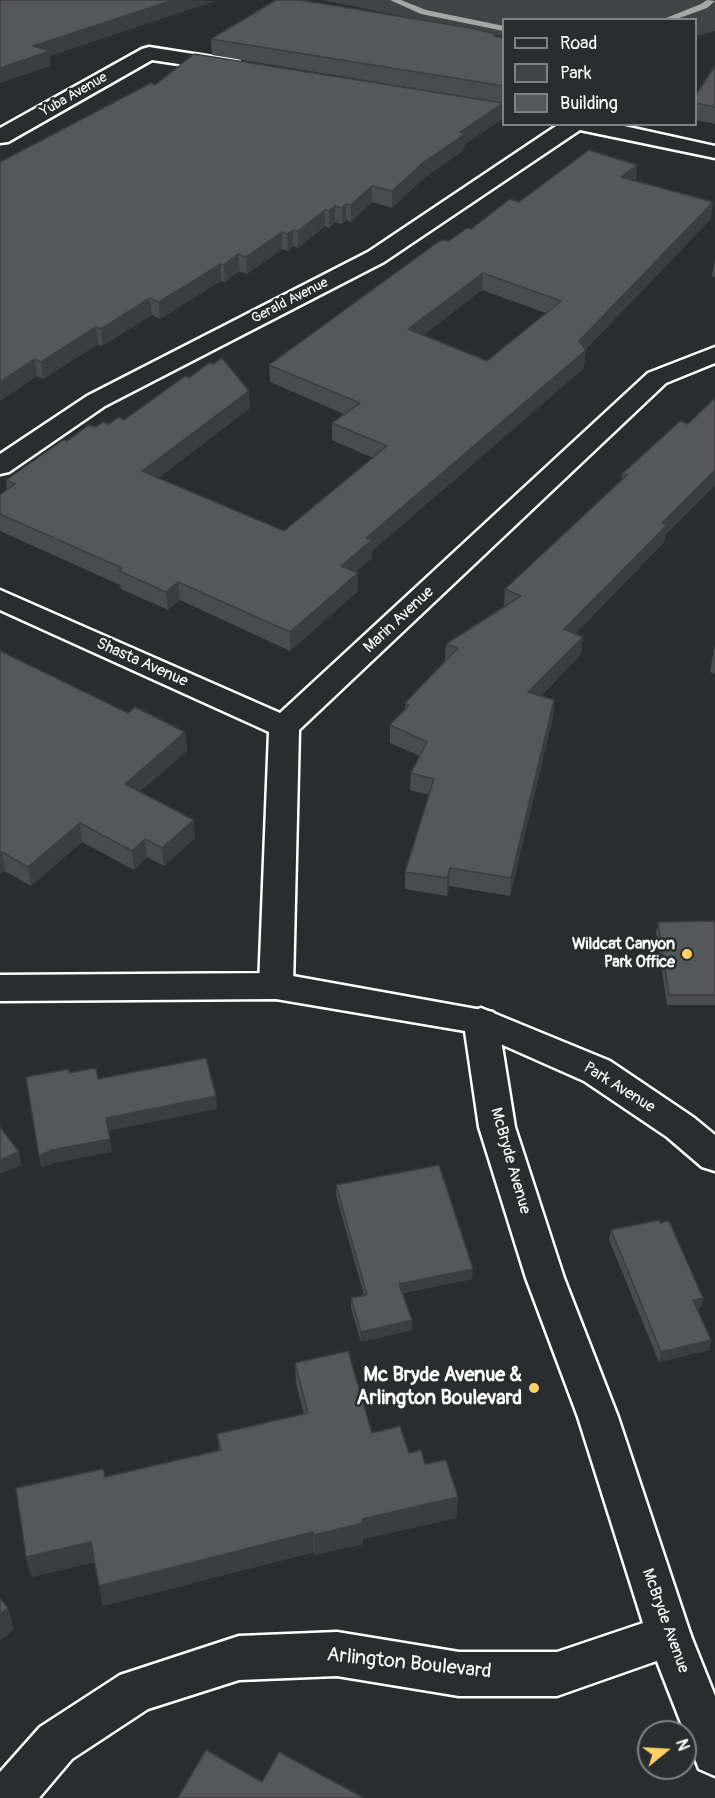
<!DOCTYPE html>
<style>
body{margin:0}
#map{position:relative;width:715px;height:1798px;overflow:hidden;background:#2a2d2e;font-family:Pangolin,sans-serif}
canvas{display:block}
.legend{position:absolute;left:502px;top:18px;width:195px;height:108px;box-sizing:border-box;background:#2a2d2e;border:2px solid #7f8182;margin:0;padding:8px 10px;list-style:none;font-size:18px;color:#fff}
.legend li{display:flex;align-items:center;gap:12px;height:30px}
.legend b{width:30px;border:2px solid #7f8182}
.north{position:absolute;left:637px;top:1720px;width:60px;height:60px;box-sizing:border-box;background:#2a2d2e;border:2px solid #7f8182;border-radius:50%;rotate:72deg;font-size:16px;font-weight:700;line-height:24px;text-align:center;color:#fff}
.north::after{content:'';display:block;margin:auto;width:21px;height:27px;background:#ffd166;clip-path:polygon(50% 0,100% 100%,50% 72%,0 100%)}
</style>
<div id="map">
<canvas width="715" height="1798"></canvas>
<ul class="legend">
<li><b style="height:8px;background:#2a2d2e"></b>Road</li>
<li><b style="height:16px;background:#414445"></b>Park</li>
<li><b style="height:16px;background:#555758"></b>Building</li>
</ul>
<div class="north">N</div>
</div>
<script>
const c = document.querySelector('canvas').getContext('2d');
c.lineJoin = 'round';
function fill(path, color) { c.fillStyle = color; c.fill(path, 'evenodd'); }
const shape = rows => new Path2D(rows.map(r => 'M' + r).join(''));
function strokePath(path, color, width, dash) { c.strokeStyle = color; c.lineWidth = width; c.lineCap = dash ? 'butt' : 'round'; c.setLineDash(dash || []); c.stroke(path); }
function label(font, color, halo, rows, align = 'center') {
  c.font = font + ' Pangolin,sans-serif'; c.lineWidth = 5; c.setLineDash([]); c.textBaseline = 'middle'; c.strokeStyle = halo; c.fillStyle = color; for (const [text, x, y, turn = 0] of rows) {
    c.save(); c.translate(x, y); c.rotate((+turn || 0) * Math.PI / 180); c.textAlign = isNaN(turn) ? turn : align; if (halo) c.strokeText(text, 0, 0); c.fillText(text, 0, 0); c.restore();
  }
}
fill(shape([
 [321,0,715,0,715,31,696,36,696,20,504,20,503,36]
]), '#414445');
fill(shape([
 [390,0,401,0,426,10,504,26,504,31,421,14,390,0],
 [707,0,715,1,707,8,674,20,661,20,701,4,707,0]
]), '#a6a7a7');
const street = shape([
 [149,47,232,60,239,62,242,66,239,70,232,72,152,60,8,142,0,143,0,128,142,49,149,47],
 [559,124,615,124,715,146,715,158,580,130,384,262,105,406,9,472,0,474,0,454,87,396,368,252,559,124],
 [715,347,715,363,666,383,299,730,293,986,288,995,276,999,264,995,259,986,269,732,0,610,0,590,280,713,648,373,715,347],
 [481,1008,610,1061,693,1117,715,1135,715,1171,702,1167,667,1137,584,1081,469,1030,464,1021,469,1012,481,1008],
 [669,1615,685,1621,715,1696,715,1776,699,1769,647,1636,653,1621,669,1615]
]);
const secondary = shape([
 [276,973,493,1012,498,1021,515,1127,564,1278,618,1417,691,1636,685,1651,557,1696,459,1696,337,1676,239,1680,148,1709,72,1759,39,1798,0,1798,0,1772,40,1727,120,1675,239,1636,337,1632,459,1652,557,1652,643,1623,578,1417,526,1278,479,1127,465,1031,276,999,0,1001,0,975,276,973]
]);
strokePath(street, '#fff', 5);
strokePath(secondary, '#fff', 5);
fill(street, '#2a2d2e');
fill(secondary, '#2a2d2e');
fill(shape([
 [496,36,504,38,504,103,212,55,211,39],
 [715,66,715,124,696,120,696,95],
 [155,85,503,103,502,119,465,144,464,150,424,178,392,208,372,202,351,222,346,220,342,224,335,222,329,228,325,226,298,248,293,246,288,251,282,249,247,274,239,271,225,282,221,281,160,319,152,315,102,346,98,344,43,379,37,376,0,401],
 [636,181,711,219,585,350,584,368,372,551,372,558,355,572,358,591,290,651,180,600,168,610,121,589,120,585,0,531,0,495,7,490,6,480,67,441,96,427,124,420,250,408,158,478,284,531,373,458,332,440,332,423,344,414,270,382,269,365,449,241,519,202],
 [482,290,546,313,487,361,423,335],
 [715,259,715,277,712,276],
 [715,398,715,485,665,535,664,542,575,634,583,637,581,654,541,696,554,700,553,717,510,896,449,886,447,896,405,889,405,872,429,795,410,790,411,773,420,756,390,743,390,725,405,710,405,703,445,661,446,644,504,606,505,589,621,481,622,474,688,424],
 [715,644,715,674,710,672],
 [0,651,128,713,185,732,187,751,139,792,195,838,164,866,147,857,134,870,82,842,31,886,5,871,0,874],
 [715,921,715,1005,667,1005,656,932,658,922],
 [336,1185,472,1279,403,1293,412,1320,412,1330,361,1342,351,1308,351,1298,364,1295,336,1195],
 [611,1230,703,1298,701,1308,697,1309,711,1340,709,1350,659,1362,609,1240],
 [295,1363,372,1433,409,1453,425,1464,458,1497,456,1518,363,1539,363,1544,315,1555,314,1552,103,1606,95,1562,31,1577,105,1477,219,1451,217,1434,304,1414,296,1384]
]), '#494b4c');
fill(shape([
 [174,0,216,1,50,56,51,66,0,83,0,68,33,46],
 [503,103,502,119,465,144,464,150,424,178,392,208,392,191,424,162,460,132],
 [637,165,636,182,621,177],
 [372,186,372,202,351,222,351,205],
 [713,202,711,219,581,354,586,350,584,368,372,551,372,558,341,584,341,566,366,538,579,341],
 [346,204,346,220,342,224,342,208],
 [335,206,335,222,329,228,329,211],
 [325,210,325,226,298,248,298,231],
 [293,230,293,246,288,251,287,234],
 [282,232,282,249,247,274,246,257],
 [238,254,239,271,225,282,224,265],
 [221,264,221,281,160,319,159,302],
 [483,273,482,290,408,347,408,329],
 [150,298,152,315,102,346,101,329],
 [96,327,98,344,43,379,41,362],
 [35,359,37,376,0,401,0,382],
 [249,391,250,408,144,489,142,471],
 [715,470,715,485,665,535,664,542,563,646,564,629,662,523],
 [358,573,358,591,290,651,290,632],
 [178,582,180,600,168,610,166,592],
 [583,637,581,654,527,710,528,692],
 [554,700,553,717,510,896,511,878],
 [185,732,187,751,127,802,125,784],
 [194,820,195,838,164,866,162,848],
 [80,823,82,842,31,886,28,867],
 [145,839,147,857,134,870,132,851],
 [2,852,5,871,0,874,0,854],
 [450,868,449,886,447,896,447,878],
 [216,1096,217,1109,108,1131,106,1118],
 [110,1139,112,1152,54,1163,41,1168,39,1156,52,1150],
 [19,1152,21,1165,0,1174,0,1160],
 [473,1269,472,1279,399,1293,399,1284],
 [703,1298,701,1308,691,1310,693,1300],
 [412,1320,412,1330,361,1342,361,1332],
 [711,1340,709,1350,659,1362,661,1352],
 [458,1497,456,1518,363,1539,363,1544,315,1555,314,1535,362,1519],
 [313,1532,314,1552,103,1606,99,1586],
 [91,1542,95,1562,31,1577,26,1557],
 [8,1608,14,1630,0,1641,0,1615]
]), '#3c3d3e');
const building = shape([
 [0,0,174,0,33,46,50,51,0,68,0,0],
 [276,0,300,0,471,28,496,34,494,36,504,38,504,86,211,39,276,0],
 [194,54,503,103,460,132,465,134,424,162,392,191,372,186,351,205,346,204,342,208,335,206,329,211,325,210,298,231,293,230,287,234,282,232,246,257,238,254,224,265,221,264,159,302,150,298,101,329,96,327,41,362,35,359,0,382,0,162,151,83,155,85,194,54],
 [715,66,715,107,696,103,696,95,715,66],
 [589,150,637,165,621,177,713,202,579,341,586,350,366,538,372,540,341,566,358,573,290,632,178,582,166,592,119,571,122,568,0,514,0,495,15,484,6,480,63,440,67,441,89,425,96,427,103,422,109,424,119,417,124,420,185,376,189,378,209,363,213,364,222,358,249,391,142,471,284,531,387,446,332,423,360,403,269,365,438,242,443,240,449,241,467,228,471,229,510,199,519,202,589,150],
 [483,273,561,301,487,361,408,329,483,273],
 [715,398,715,470,662,523,667,525,564,629,583,637,528,692,554,700,511,878,450,868,447,878,405,872,434,779,411,773,427,742,390,725,409,705,405,703,458,648,446,644,521,596,505,589,627,475,622,474,680,421,688,424,715,398],
 [0,651,128,713,135,707,185,732,125,784,194,820,162,848,145,839,132,851,80,823,28,867,2,852,0,854,0,651],
 [715,921,715,995,669,995,658,922,715,921],
 [206,1058,216,1096,106,1118,110,1139,52,1150,39,1156,26,1077,69,1069,69,1073,96,1068,98,1079,206,1058],
 [0,1127,19,1152,0,1160,0,1127],
 [439,1165,473,1269,399,1284,412,1320,361,1332,351,1298,367,1295,336,1185,439,1165],
 [659,1220,660,1223,669,1221,703,1298,693,1300,711,1340,661,1352,611,1230,659,1220],
 [348,1351,372,1433,400,1426,409,1453,421,1450,425,1464,446,1460,458,1497,362,1519,363,1523,314,1535,313,1532,99,1586,91,1542,26,1557,16,1488,103,1469,105,1477,221,1450,217,1434,308,1413,295,1363,348,1351],
 [0,1598,8,1608,0,1615,0,1598],
 [206,1750,262,1782,279,1752,364,1798,178,1798,206,1750]
]);
fill(building, '#555758');
strokePath(building, '#3c3d3e', 1.5);
for (const [x, y, r, color] of [
 [687,954,6,"#ffd166"],
 [534,1388,6,"#ffd166"]
]) { const dot = new Path2D(); dot.arc(x, y, r, 0, 2 * Math.PI); c.fillStyle = color; c.fill(dot); strokePath(dot, '#2a2d2e', 2); }
label('14px', '#fff', '#2a2d2e', [
 ["Yuba Avenue",74,95,-30],
 ["Gerald Avenue",290,301,-27]
]);
label('16px', '#fff', '#2a2d2e', [
 ["Marin Avenue",399,620,-43],
 ["Shasta Avenue",142,663,24],
 ["Park Avenue",619,1088,32],
 ["McBryde Avenue",510,1161,74],
 ["McBryde Avenue",665,1621,70]
]);
label('bold 16px', '#fff', '#2a2d2e', [
 ["Wildcat Canyon",675,945],
 ["Park Office",675,963]
], 'right');
label('bold 20px', '#fff', '#2a2d2e', [
 ["Mc Bryde Avenue &",522,1376],
 ["Arlington Boulevard",522,1399]
], 'right');
label('20px', '#fff', '#2a2d2e', [
 ["Arlington Boulevard",409,1664,6]
]);
</script>
